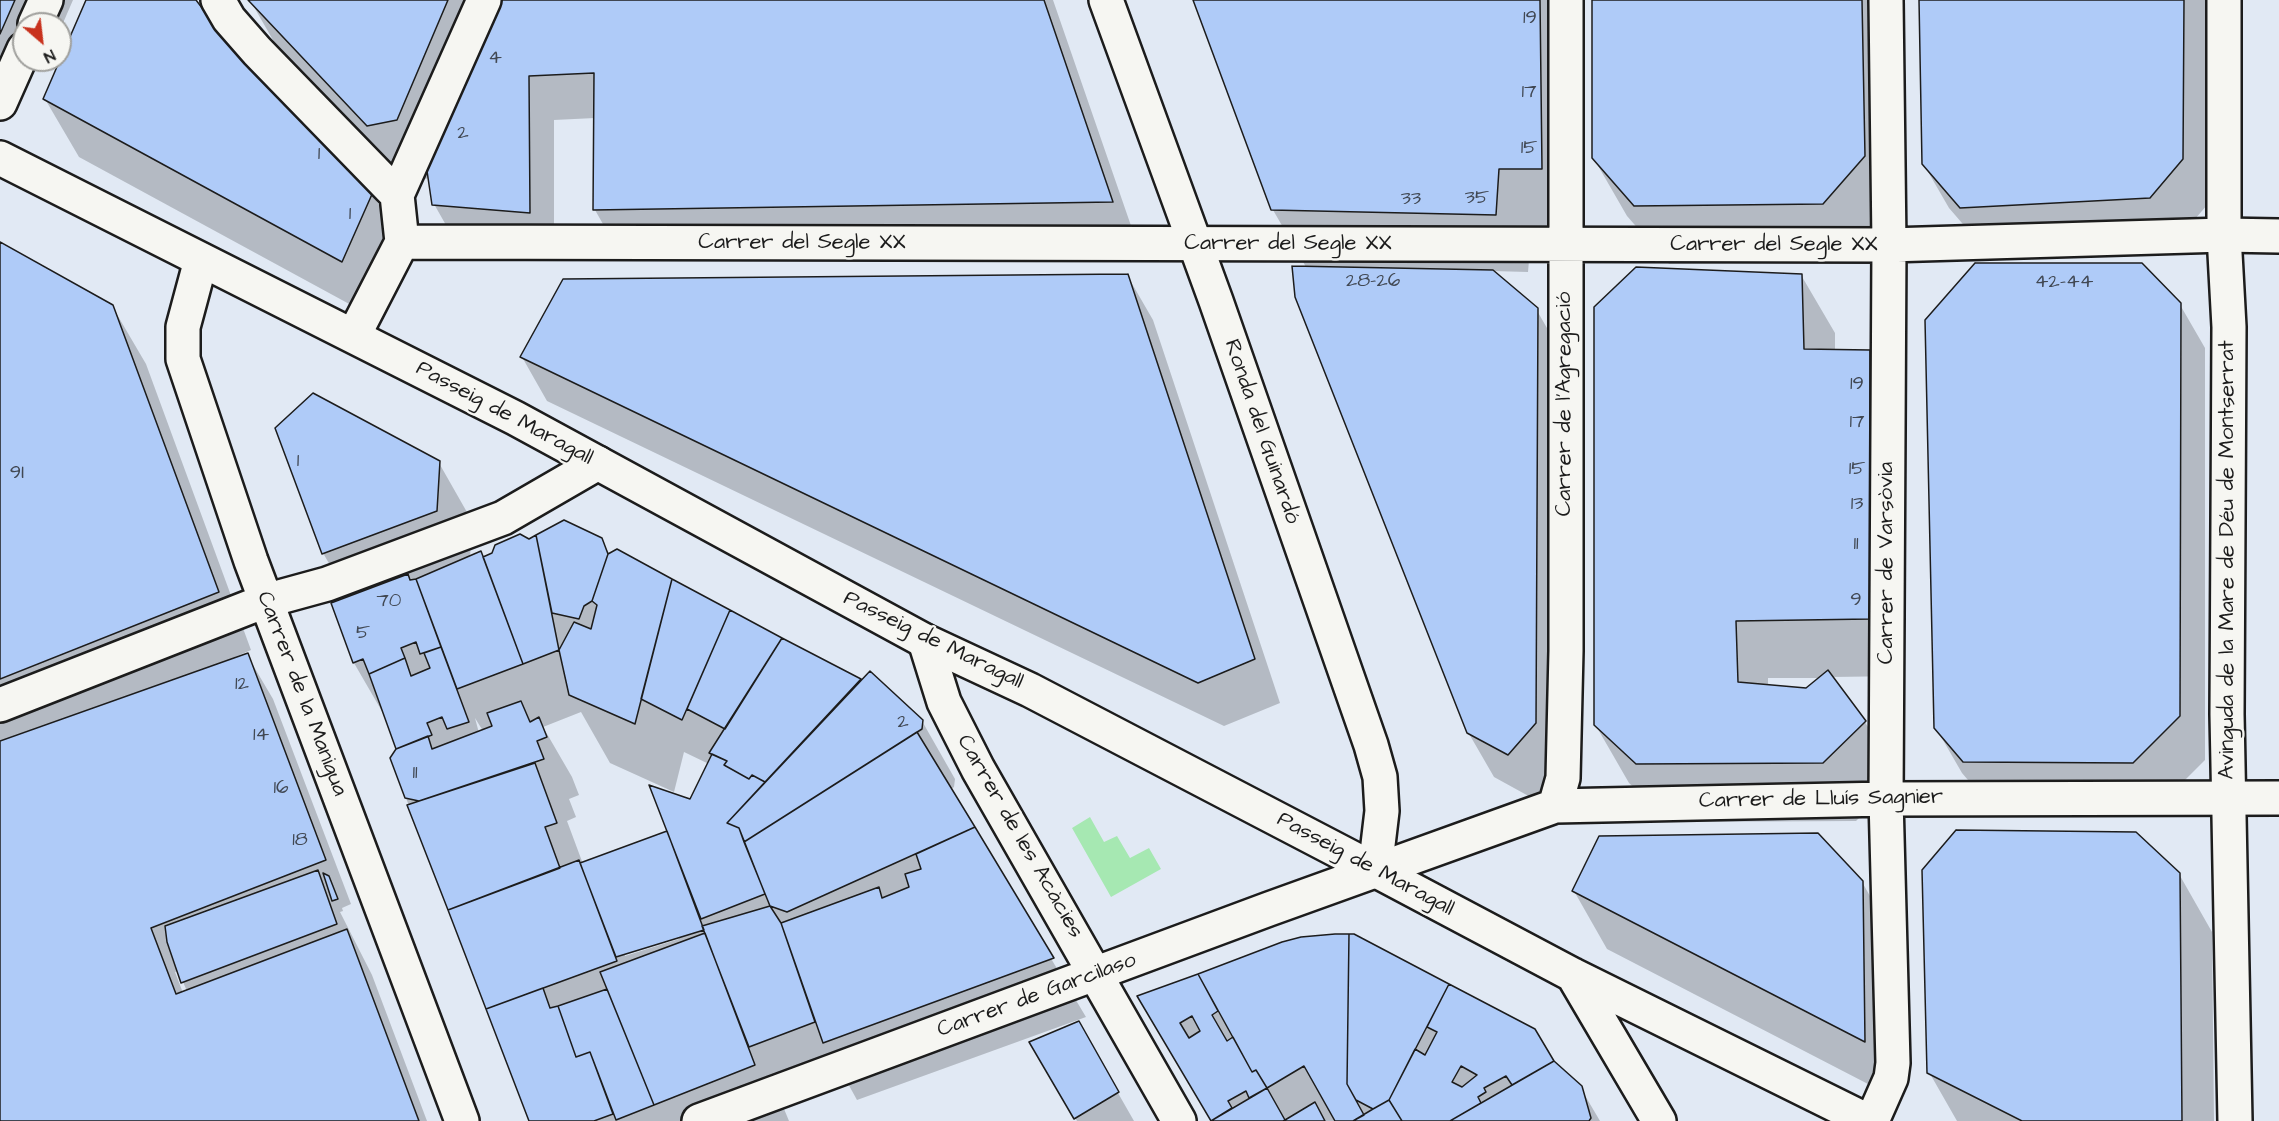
<!DOCTYPE html>
<meta charset="utf-8">
<style>
body{margin:0}
#map{position:relative;width:2279px;height:1121px;overflow:hidden;background:#e1e9f4;font-family:"Architects Daughter",sans-serif}
canvas{display:block}
.north{position:absolute;left:12px;top:12px;width:60px;height:60px;box-sizing:border-box;background:#f6f6f2;border:2px solid #9f9f9c;border-radius:50%;rotate:152deg;font-size:16px;font-weight:700;line-height:24px;text-align:center;color:#1c1c1c}
.north::after{content:'';display:block;margin:auto;width:21px;height:27px;background:#c8321e;clip-path:polygon(50% 0,100% 100%,50% 72%,0 100%)}
</style>
<div id="map">
<canvas width="2279" height="1121"></canvas>
<div class="north">N</div>
</div>
<script>
const c = document.querySelector('canvas').getContext('2d');
c.lineJoin = 'round';
function fill(path, color) { c.fillStyle = color; c.fill(path, 'evenodd'); }
const shape = rows => new Path2D(rows.map(r => 'M' + r).join(''));
function strokePath(path, color, width, dash) { c.strokeStyle = color; c.lineWidth = width; c.lineCap = dash ? 'butt' : 'round'; c.setLineDash(dash || []); c.stroke(path); }
function label(font, color, halo, rows, align = 'center') {
  c.font = font + ' "Architects Daughter",sans-serif'; c.lineWidth = 4.5; c.setLineDash([]); c.textBaseline = 'middle'; c.strokeStyle = halo; c.fillStyle = color; for (const [text, x, y, turn = 0] of rows) {
    c.save(); c.translate(x, y); c.rotate((+turn || 0) * Math.PI / 180); c.textAlign = isNaN(turn) ? turn : align; if (halo) c.strokeText(text, 0, 0); c.fillText(text, 0, 0); c.restore();
  }
}
fill(shape([
 [1090,817,1104,842,1117,836,1130,858,1149,848,1161,869,1111,897,1072,828]
]), '#a6e8b2');
fill(shape([
 [0,0,73,0,60,30,60,24,24,24,24,59,0,101],
 [87,0,194,0,236,55,372,193,406,251,375,318,79,157,45,99],
 [250,0,1053,0,1138,246,620,254,595,210,595,118,554,120,554,256,459,248,434,204,430,178,401,183,285,61],
 [1194,0,1572,0,1574,227,1532,226,1528,272,1492,271,1536,309,1562,354,1560,767,1534,799,1494,777,1468,732,1306,267,1273,210],
 [1594,0,1894,0,1897,214,1856,261,1669,264,1627,216,1593,157],
 [1921,0,2209,0,2208,204,2175,242,1987,252,1949,208,1923,163],
 [0,243,112,306,146,364,251,650,235,657,236,659,247,655,273,699,351,904,342,908,343,911,340,912,372,975,427,1121,0,1121],
 [178,971,187,991,183,993,175,972],
 [1127,275,1153,320,1280,703,1224,726,547,401,522,357],
 [1801,275,1835,333,1835,351,1869,352,1902,409,1903,676,1832,677,1865,722,1898,780,1856,821,1671,822,1629,783,1595,724],
 [1768,678,1821,678,1807,690,1768,686],
 [2179,303,2205,348,2205,760,2158,807,1990,806,1962,773,1936,728],
 [439,463,472,521,470,558,483,558,529,540,564,522,601,539,610,555,729,611,859,680,922,721,955,779,954,787,950,790,1086,1017,857,1100,846,1080,782,1104,789,1121,530,1121,406,798,398,750,387,720,354,663,333,604,349,598,323,553],
 [581,712,610,763,674,792,684,752,709,764,690,801,668,832,583,864,567,821,576,817,569,799,579,795,572,777,543,727],
 [475,718,483,731,479,733],
 [678,937,679,939,625,956,625,953],
 [2179,874,2212,932,2214,1121,1957,1121,1929,1072],
 [1862,882,1895,940,1897,1099,1607,949,1574,891],
 [1353,936,1534,1030,1553,1062,1580,1087,1600,1121,1211,1121,1139,997,1283,943],
 [1078,1023,1134,1121,1077,1121,1031,1042]
]), '#0003');
const building = shape([
 [0,0,15,0,0,34,0,0],
 [86,0,196,0,237,54,373,192,342,262,43,99,86,0],
 [248,0,448,0,397,120,367,126,248,0],
 [501,0,1044,0,1113,202,593,210,594,73,529,76,530,213,432,205,426,164,501,0],
 [1193,0,1540,0,1542,169,1499,169,1496,215,1271,210,1193,0],
 [1592,0,1862,0,1865,156,1823,204,1634,206,1592,158,1592,0],
 [1919,0,2184,0,2183,159,2150,198,1960,208,1922,164,1919,0],
 [0,242,113,305,219,592,0,679,0,242],
 [1975,263,2142,263,2181,303,2180,716,2133,763,1963,762,1934,728,1925,320,1975,263],
 [1292,266,1493,270,1538,308,1536,723,1508,755,1467,733,1295,297,1292,266],
 [1636,267,1802,274,1804,349,1870,350,1870,619,1736,621,1738,682,1806,688,1828,670,1866,721,1823,763,1636,764,1594,725,1594,307,1636,267],
 [1128,274,1255,659,1198,683,520,357,563,279,1128,274],
 [313,393,440,461,437,511,322,554,275,428,313,393],
 [564,520,602,538,608,554,592,601,584,606,579,619,552,613,536,535,564,520],
 [520,534,529,539,536,535,559,650,523,664,483,557,492,553,495,545,520,534],
 [617,549,672,579,635,724,569,695,559,650,574,622,591,629,597,605,592,601,608,554,617,549],
 [481,551,523,664,457,689,416,579,481,551],
 [408,574,410,580,416,579,441,647,420,654,416,642,401,648,405,658,369,674,363,659,353,663,331,603,408,574],
 [672,579,730,610,682,720,641,699,672,579],
 [730,610,782,638,725,729,687,709,730,610],
 [782,638,861,679,765,782,752,775,749,779,724,765,727,761,709,753,782,638],
 [441,647,469,722,447,729,442,717,427,723,432,735,396,749,369,674,405,658,411,676,430,668,424,653,441,647],
 [248,653,326,860,151,928,176,994,347,929,419,1121,0,1121,0,741,248,653],
 [870,671,923,720,922,729,744,842,739,828,727,823,870,671],
 [521,701,530,722,539,717,547,737,537,741,544,759,419,801,405,798,390,758,396,749,428,736,432,749,492,726,487,713,521,701],
 [917,732,975,827,787,912,770,906,744,842,917,732],
 [712,754,727,761,724,765,749,779,752,775,765,782,727,823,739,828,765,894,701,919,649,785,690,799,712,754],
 [535,763,557,823,545,827,560,868,448,910,407,805,535,763],
 [975,827,1054,958,823,1043,781,923,879,887,882,898,909,887,905,874,921,869,916,854,975,827],
 [1956,830,2136,832,2180,873,2182,1121,2022,1121,1927,1073,1922,870,1956,830],
 [667,831,704,930,616,957,580,863,667,831],
 [1818,833,1863,881,1865,1042,1572,891,1599,836,1818,833],
 [579,860,617,961,486,1009,448,910,579,860],
 [318,870,337,924,181,983,167,942,165,926,318,870],
 [323,873,329,876,338,899,332,901,323,873],
 [770,906,781,923,815,1022,749,1047,702,926,770,906],
 [705,933,755,1065,654,1105,600,972,705,933],
 [1335,934,1349,934,1347,1084,1364,1115,1353,1121,1335,1121,1304,1066,1267,1088,1256,1070,1252,1072,1198,974,1282,942,1301,937,1335,934],
 [1349,934,1354,934,1449,984,1389,1100,1373,1109,1356,1100,1347,1084,1349,934],
 [1198,974,1218,1011,1212,1015,1227,1041,1233,1037,1252,1072,1256,1070,1267,1088,1249,1098,1246,1091,1228,1101,1232,1108,1211,1121,1137,996,1198,974],
 [1192,1016,1200,1031,1189,1038,1180,1023,1192,1016],
 [1449,984,1535,1029,1554,1061,1512,1085,1506,1076,1484,1088,1486,1092,1478,1097,1481,1103,1450,1121,1402,1121,1389,1100,1415,1049,1425,1055,1437,1032,1427,1027,1449,984],
 [1461,1066,1477,1075,1462,1087,1452,1082,1461,1066],
 [543,988,550,1008,558,1006,576,1057,590,1052,613,1114,594,1121,529,1121,486,1009,543,988],
 [607,989,654,1105,616,1120,590,1052,576,1057,558,1006,607,989],
 [1079,1021,1119,1092,1074,1119,1029,1042,1079,1021],
 [1554,1061,1582,1086,1591,1118,1589,1121,1450,1121,1554,1061],
 [1267,1088,1285,1120,1283,1121,1211,1121,1267,1088],
 [1389,1100,1402,1121,1353,1121,1373,1109,1389,1100],
 [1315,1102,1325,1121,1283,1121,1285,1120,1315,1102]
]);
fill(building, '#afcbf8');
strokePath(building, '#1c1c1c', 1.5);
const minor = shape([
 [218,0,229,19,257,51,397,195],
 [35,24,46,0],
 [0,103,24,49],
 [402,242,1889,245,2224,235,2279,236],
 [402,242,397,195,484,0],
 [201,260,183,327,183,359,251,561,462,1121],
 [354,335,402,242],
 [925,641,944,702,978,769,1179,1121],
 [0,705,265,601,327,584,503,518,598,463],
 [1555,806,1563,778,1566,651,1566,0],
 [699,1121,1269,909,1555,806,1886,799,2279,798],
 [1872,1121,1891,1078,1893,1063,1886,799,1889,245,1886,0]
]);
const tertiary = shape([
 [2224,0,2224,235,2229,327,2227,714,2235,1121]
]);
const secondary = shape([
 [0,158,515,418,925,641,1030,690,1375,870]
]);
const primary = shape([
 [1106,0,1216,301,1371,745,1380,777,1382,811,1375,870,1573,975,1868,1121],
 [1573,975,1659,1121]
]);
strokePath(minor, '#1c1c1c', 38);
strokePath(tertiary, '#1c1c1c', 38);
strokePath(secondary, '#1c1c1c', 38);
strokePath(primary, '#1c1c1c', 38);
strokePath(minor, '#f6f6f2', 33);
strokePath(tertiary, '#f6f6f2', 33);
strokePath(secondary, '#f6f6f2', 33);
strokePath(primary, '#f6f6f2', 33);
label('20px', '#414853', null, [
 ["19",1530,19],
 ["4",495,59],
 ["17",1529,93],
 ["2",463,134],
 ["15",1529,149],
 ["1",319,155],
 ["35",1477,199],
 ["33",1411,200],
 ["1",350,215],
 ["28-26",1373,282],
 ["42-44",2064,283],
 ["19",1857,385],
 ["17",1857,423],
 ["1",298,462],
 ["15",1857,470],
 ["9I",17,474],
 ["13",1857,505],
 ["11",1856,545],
 ["9",1856,601],
 ["70",389,602],
 ["5",363,634],
 ["12",242,685],
 ["2",903,723],
 ["14",261,736],
 ["11",415,774],
 ["16",281,789],
 ["18",300,841]
]);
label('22px', '#1c1c1c', '#f6f6f2', [
 ["Carrer del Segle XX",802,243],
 ["Carrer del Segle XX",1288,244],
 ["Carrer del Segle XX",1774,245],
 ["Carrer de l'Agregació",1565,404,-90],
 ["Passeig de Maragall",504,414,28],
 ["Ronda del Guinardó",1261,432,71],
 ["Avinguda de la Mare de Déu de Montserrat",2228,560,-90],
 ["Carrer de Varsòvia",1887,563,-90],
 ["Passeig de Maragall",933,641,26],
 ["Carrer de la Manigua",301,694,69],
 ["Carrer de Lluís Sagnier",1821,800,-1],
 ["Carrer de les Acàcies",1019,837,60],
 ["Passeig de Maragall",1365,865,28],
 ["Carrer de Garcilaso",1037,996,-20]
]);
</script>
